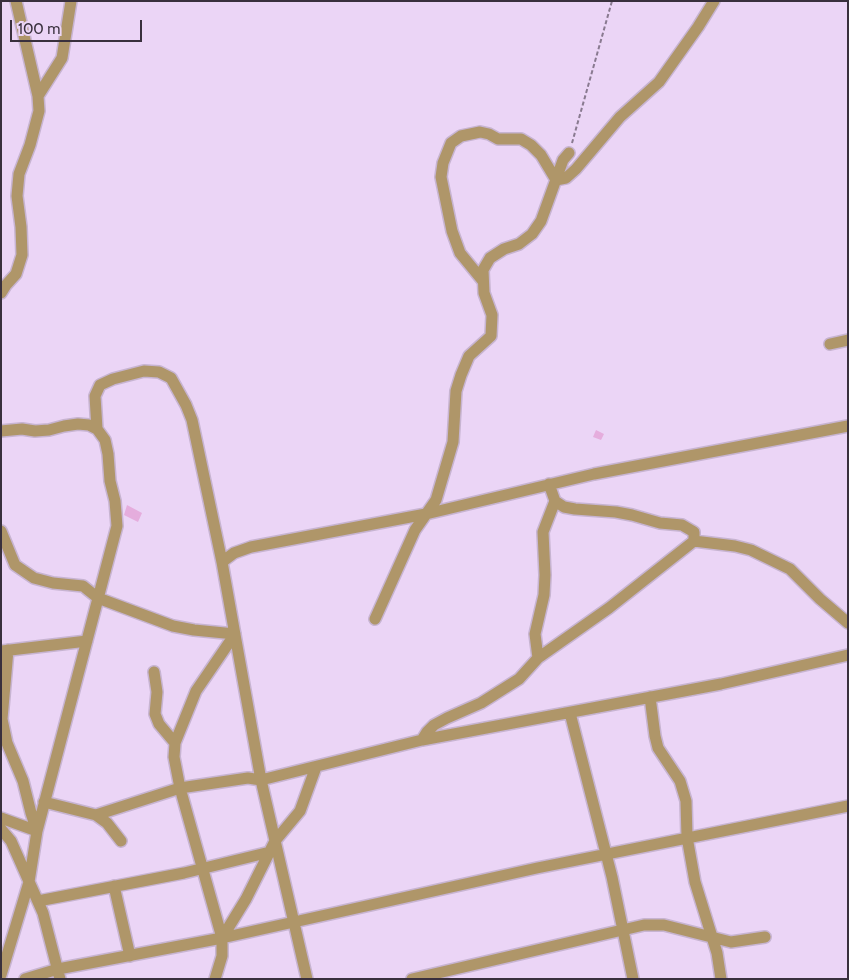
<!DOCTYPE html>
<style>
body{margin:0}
#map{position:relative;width:849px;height:980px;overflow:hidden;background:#ebd5f6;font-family:Cabin,sans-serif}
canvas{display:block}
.frame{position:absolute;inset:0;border:2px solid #39303d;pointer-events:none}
.scale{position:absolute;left:10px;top:20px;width:132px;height:22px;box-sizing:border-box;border:2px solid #39303d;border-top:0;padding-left:6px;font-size:15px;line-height:18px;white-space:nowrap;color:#39303d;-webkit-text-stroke:4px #ebd5f6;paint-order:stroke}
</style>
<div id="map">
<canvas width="849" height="980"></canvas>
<div class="frame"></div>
<div class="scale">100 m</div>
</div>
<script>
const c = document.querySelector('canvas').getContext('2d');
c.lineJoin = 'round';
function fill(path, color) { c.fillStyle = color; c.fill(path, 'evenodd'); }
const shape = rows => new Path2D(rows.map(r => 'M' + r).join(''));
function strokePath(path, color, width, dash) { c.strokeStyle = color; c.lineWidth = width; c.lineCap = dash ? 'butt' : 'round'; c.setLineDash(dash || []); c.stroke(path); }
fill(shape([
 [596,430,604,434,601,440,593,437],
 [127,505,142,513,138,522,124,515]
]), '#e5addd');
const minor = shape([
 [16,1,38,96],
 [483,281,460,253,452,231,441,177,443,163,451,143,461,136,480,132,489,134,498,139,521,139,531,145,541,155,556,180,566,178,576,169,620,117,659,82,698,27,714,1],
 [1,293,6,285,16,274,22,255,21,227,17,196,19,174,30,145,39,111,38,96,62,58,71,1],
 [830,344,848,340],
 [97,429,95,396,100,385,113,379,144,371,159,372,171,378,186,405,192,420,222,562,261,780,307,979],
 [1,431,22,429,35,431,49,430,64,426,78,424,89,425,97,429,105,440,108,454,110,481,115,501,117,526,37,831,29,882,1,975],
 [1,531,15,565,34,578,53,583,83,586,98,598,173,626,194,630,235,634],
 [694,541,735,546,751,550,790,569,820,599,848,623],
 [222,562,234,553,251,547,426,514,594,474,848,426],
 [375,619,415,530,436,500,453,442,456,391,461,375,469,356,491,336,492,315,484,293,483,270,490,258,504,249,519,244,532,234,541,221,563,160,569,153],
 [8,650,2,719,7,743,23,781,31,813,37,831],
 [2,651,87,641],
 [538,658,535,634,544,595,545,575,543,532,555,501],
 [154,672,157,692,155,714,159,724,175,743],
 [650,697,655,736,658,748,680,781,686,801,687,837,695,882,717,953,721,979],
 [570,713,612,877,633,979],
 [422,740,427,732,434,725,447,718,481,703,519,679,538,658,609,608,694,541,694,532,682,525,660,523,632,515,616,512,575,509,564,507,555,501,549,484],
 [44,802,96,815,107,823,121,841],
 [96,815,180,788,174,757,175,743,196,691,235,634],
 [1,818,37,831],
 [1,829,11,841,43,913,60,979],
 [114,886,130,956],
 [38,901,184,873,270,852],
 [222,938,180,788,248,778,261,780,422,740,721,684,848,655],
 [25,979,58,969,222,938,537,868,848,806],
 [215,979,222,956,222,938,246,899,275,841,300,811,316,767],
 [412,979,644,925,664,925,731,942,765,937]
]);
strokePath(minor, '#c7b4d1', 14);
strokePath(shape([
 [572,143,612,1]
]), '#897a90', 2, [4, 2.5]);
strokePath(minor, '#af9669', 11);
</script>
